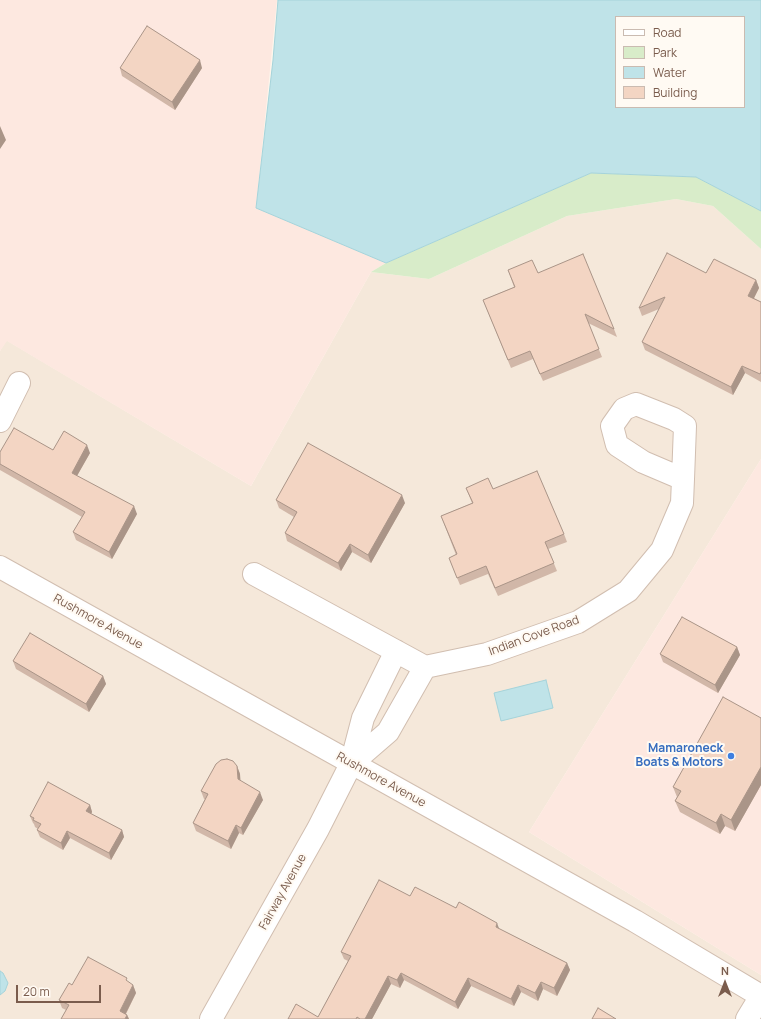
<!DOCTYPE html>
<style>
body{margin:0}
#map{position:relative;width:761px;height:1019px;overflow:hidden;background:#fdf6ec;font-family:Manrope,sans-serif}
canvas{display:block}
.legend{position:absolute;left:615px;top:16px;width:130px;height:92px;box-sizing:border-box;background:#fffaf3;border:1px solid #cabbb1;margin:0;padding:5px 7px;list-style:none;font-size:12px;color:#7a5c4d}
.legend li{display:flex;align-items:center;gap:8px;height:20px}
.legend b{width:20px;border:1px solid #cabbb1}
.north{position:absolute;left:705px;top:963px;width:40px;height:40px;-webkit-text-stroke:3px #fffaf3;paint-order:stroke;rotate:0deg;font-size:11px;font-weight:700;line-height:16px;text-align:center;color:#7a5c4d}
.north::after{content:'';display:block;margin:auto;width:14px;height:18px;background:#7a5c4d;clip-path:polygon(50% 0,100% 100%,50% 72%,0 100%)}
.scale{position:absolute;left:16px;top:985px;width:85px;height:18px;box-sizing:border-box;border:2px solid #7a5c4d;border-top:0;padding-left:5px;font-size:12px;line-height:14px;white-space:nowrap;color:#7a5c4d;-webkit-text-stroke:3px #fffaf3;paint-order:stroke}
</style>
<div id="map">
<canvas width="761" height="1019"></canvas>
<ul class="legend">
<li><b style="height:5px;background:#fff"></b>Road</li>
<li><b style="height:11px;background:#d8ecc9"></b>Park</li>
<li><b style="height:11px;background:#bfe3e8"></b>Water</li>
<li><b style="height:11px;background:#f3d5c3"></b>Building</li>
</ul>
<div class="north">N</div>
<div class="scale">20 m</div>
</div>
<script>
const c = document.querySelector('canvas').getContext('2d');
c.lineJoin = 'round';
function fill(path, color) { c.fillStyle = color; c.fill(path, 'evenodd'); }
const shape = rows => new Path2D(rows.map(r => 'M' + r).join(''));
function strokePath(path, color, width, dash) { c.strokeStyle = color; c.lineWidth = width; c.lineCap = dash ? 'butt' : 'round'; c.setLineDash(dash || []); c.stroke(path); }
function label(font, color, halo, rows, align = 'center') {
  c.font = font + ' Manrope,sans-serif'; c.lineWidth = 4; c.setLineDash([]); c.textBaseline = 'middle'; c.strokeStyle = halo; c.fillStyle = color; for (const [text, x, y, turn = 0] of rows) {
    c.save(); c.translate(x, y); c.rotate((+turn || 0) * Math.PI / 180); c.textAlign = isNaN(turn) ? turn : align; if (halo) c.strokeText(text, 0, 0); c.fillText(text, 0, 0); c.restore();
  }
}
fill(shape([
 [676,199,713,206,761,249,761,459,529,832,761,975,761,1019,0,1019,0,351,6,340,251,486,371,272,429,279,567,216]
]), '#f5e8da');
fill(shape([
 [0,0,277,0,256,208,386,263,371,272,251,486,7,341,0,351],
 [761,459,761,975,529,832]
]), '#fde8e0');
fill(shape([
 [591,173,696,177,761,211,761,249,713,206,676,199,567,216,429,279,371,272,386,263]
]), '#d8ecc9');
const water = shape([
 [278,0,761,0,761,211,696,177,591,173,386,263,256,208,273,60,278,0],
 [616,17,744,17,744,107,616,107,616,17],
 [546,680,553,708,501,721,494,693,546,680],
 [0,971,3,973,8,983,5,991,0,995,0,971]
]);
fill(water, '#bfe3e8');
strokePath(water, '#a5d3da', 1);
const street = shape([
 [636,404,674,419,685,426,683,479,643,462,617,445,612,426,624,409,636,404],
 [0,421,19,383],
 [0,567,635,921,761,996,747,1019],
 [254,574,425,667],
 [351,764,388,732,425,667,487,654,578,622,628,591,662,550,682,503,683,479],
 [211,1019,318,829,351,764,363,718,396,651]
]);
strokePath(street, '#d1beb0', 24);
strokePath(street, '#fff', 22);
fill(shape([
 [120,68,202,68,175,110,122,76],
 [508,270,538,273,614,329,617,337,588,323,602,357,543,381,533,359,511,368,483,300,514,287],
 [706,273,756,280,759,288,754,298,761,302,761,382,745,373,733,395,645,350,642,342,659,309,642,316,639,308],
 [53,450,90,453,77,476,137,514,112,559,76,540,73,532,82,517,0,470,0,452],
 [466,488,493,489,564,534,567,542,548,549,557,571,498,596,488,574,460,585,449,558,456,555,441,516,472,503],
 [276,500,405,503,371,563,352,552,341,571,287,541,285,533,294,517,279,508],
 [737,647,740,655,718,693,663,662,660,654],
 [13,661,103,676,106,684,89,712,16,669],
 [761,718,761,785,735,831,725,826,720,834,680,812,675,801,677,797,673,787],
 [237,766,240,774,240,781,263,800,243,835,239,833,231,849,196,831,193,823,205,799,204,799,201,791],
 [90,805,92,812,91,814,122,830,124,837,111,860,70,838,63,850,40,837,37,830,38,829,35,827,34,824,33,823,30,816],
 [410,896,456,908,567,963,570,970,557,996,543,989,538,1001,521,992,514,1006,471,986,458,1009,404,980,400,988,391,984,372,1019,288,1019,318,1017,348,961,344,959,341,952],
 [128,982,133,985,136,993,126,1014,127,1015,129,1019,61,1019,66,1010,62,1008,59,1000,72,985]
]), '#d1b7a8');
fill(shape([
 [200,60,202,68,175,110,172,102],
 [0,126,6,140,0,149],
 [756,280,759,288,751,304,748,296],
 [742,366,745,373,733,395,731,387],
 [87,445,90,453,74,481,72,473],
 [402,495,405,503,371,563,368,555],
 [134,506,137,514,112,559,109,552],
 [350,544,352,552,341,571,338,563],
 [737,647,740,655,718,693,715,685],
 [103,676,106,684,89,712,86,704],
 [237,766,240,774,241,787,238,779],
 [761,767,761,785,735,831,731,820],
 [260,792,263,800,243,835,241,828],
 [90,805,92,812,89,818,86,811],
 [721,814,725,826,720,834,716,823],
 [236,825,239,833,231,849,228,841],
 [122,830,124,837,111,860,109,853],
 [67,831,70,838,63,850,61,843],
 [497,923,500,931,496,927],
 [567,963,570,970,557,996,554,988],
 [401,973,404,980,400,988,397,980],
 [388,976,391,984,372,1019,365,1019],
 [468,978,471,986,458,1009,455,1002],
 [541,982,543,989,538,1001,535,993],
 [133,985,136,993,123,1019,120,1011],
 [518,985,521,992,514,1006,511,999],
 [127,1015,129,1019,125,1019]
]), '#aa9588');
const building = shape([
 [147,26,200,60,172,102,120,68,147,26],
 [667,253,706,273,714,259,756,280,748,296,761,302,761,372,760,374,742,366,731,387,642,342,665,297,639,308,667,253],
 [583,254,614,329,585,314,599,349,540,374,530,351,508,360,483,300,515,287,508,270,532,260,538,273,583,254],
 [14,428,53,450,64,431,87,445,72,473,134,506,109,552,73,532,85,512,0,464,0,452,14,428],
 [308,443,402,495,368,555,350,544,338,563,285,533,297,512,276,500,308,443],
 [537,471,564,534,545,542,554,563,495,588,486,566,457,578,449,558,457,554,441,516,473,503,466,488,488,478,493,489,537,471],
 [682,617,737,647,715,685,660,654,682,617],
 [30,633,103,676,86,704,13,661,30,633],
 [723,697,761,718,761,767,731,820,721,814,716,823,675,801,681,791,673,787,723,697],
 [227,759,233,761,237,766,238,779,260,792,241,828,236,825,228,841,193,823,208,794,201,791,216,764,221,760,227,759],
 [48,782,90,805,86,811,122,830,109,853,67,831,61,843,37,830,41,824,33,820,34,818,30,816,48,782],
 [379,880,410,896,415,887,456,908,459,902,497,923,496,927,567,963,554,988,541,982,535,993,518,985,511,999,468,978,455,1002,401,973,397,980,388,976,365,1019,360,1019,357,1017,356,1019,288,1019,296,1004,318,1017,351,956,341,952,379,880],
 [88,957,127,978,126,980,133,985,120,1011,127,1015,125,1019,61,1019,69,1005,59,1000,69,983,72,985,88,957],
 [598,1008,616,1019,592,1019,598,1008]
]);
fill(building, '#f3d5c3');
strokePath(building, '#aa9588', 1);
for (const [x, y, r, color] of [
 [731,756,4,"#3f7fe0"]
]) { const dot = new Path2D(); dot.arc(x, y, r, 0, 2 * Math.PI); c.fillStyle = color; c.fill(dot); strokePath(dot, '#fffaf3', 1.5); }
label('12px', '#7a5c4d', '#fffaf3', [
 ["Rushmore Avenue",98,622,29],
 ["Indian Cove Road",534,636,-20],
 ["Rushmore Avenue",381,780,29],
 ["Fairway Avenue",283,892,-61]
]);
label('bold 12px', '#366cbe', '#fffaf3', [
 ["Mamaroneck",723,749],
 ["Boats & Motors",723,763]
], 'right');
</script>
